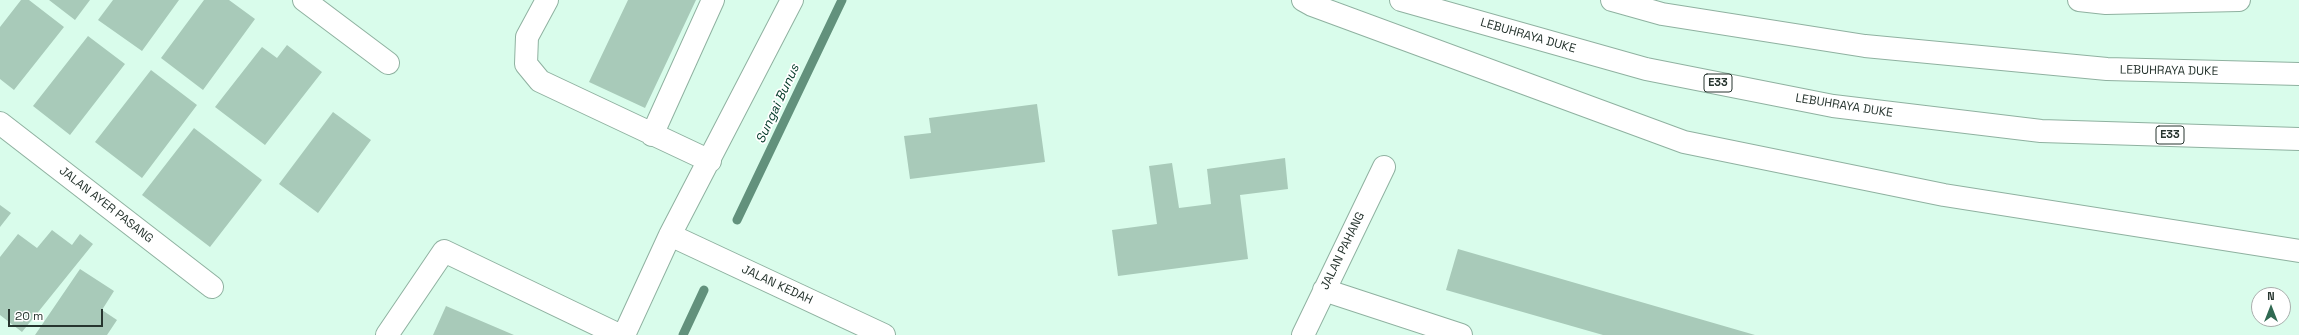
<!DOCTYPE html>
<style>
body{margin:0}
#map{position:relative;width:2299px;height:335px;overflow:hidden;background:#d9fceb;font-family:"Space Grotesk",sans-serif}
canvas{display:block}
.north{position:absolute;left:2251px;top:287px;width:40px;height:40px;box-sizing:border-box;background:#fff;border:1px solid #a9aeac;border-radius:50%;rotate:0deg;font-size:11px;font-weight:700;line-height:16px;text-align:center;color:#27352f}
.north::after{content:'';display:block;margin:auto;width:14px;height:18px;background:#306952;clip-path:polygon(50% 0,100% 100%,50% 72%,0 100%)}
.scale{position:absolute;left:8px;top:309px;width:95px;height:18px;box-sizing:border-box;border:2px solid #27352f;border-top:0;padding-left:5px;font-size:12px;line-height:14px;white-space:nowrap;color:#27352f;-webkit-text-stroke:3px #fff;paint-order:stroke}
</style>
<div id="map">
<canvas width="2299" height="335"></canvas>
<div class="north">N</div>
<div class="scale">20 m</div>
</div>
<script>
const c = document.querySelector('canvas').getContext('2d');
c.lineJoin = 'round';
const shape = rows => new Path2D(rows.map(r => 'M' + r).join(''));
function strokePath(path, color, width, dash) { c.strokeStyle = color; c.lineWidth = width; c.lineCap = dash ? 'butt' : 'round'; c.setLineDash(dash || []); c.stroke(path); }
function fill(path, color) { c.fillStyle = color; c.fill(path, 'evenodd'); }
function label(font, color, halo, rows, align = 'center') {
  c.font = font + ' "Space Grotesk",sans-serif'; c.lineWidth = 3.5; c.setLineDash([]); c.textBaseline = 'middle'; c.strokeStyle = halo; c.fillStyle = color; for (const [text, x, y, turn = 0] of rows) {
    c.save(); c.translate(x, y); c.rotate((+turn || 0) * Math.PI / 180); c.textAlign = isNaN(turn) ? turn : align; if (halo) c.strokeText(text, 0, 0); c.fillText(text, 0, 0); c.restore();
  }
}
strokePath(shape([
 [737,220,842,0],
 [683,335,704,290]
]), '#62917c', 9);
fill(shape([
 [21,0,29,0,64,27,14,90,0,79,0,27],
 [49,0,90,0,75,20],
 [113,0,179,0,142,51,98,20],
 [204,0,229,0,255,19,203,90,161,58],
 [628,0,696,0,645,108,589,82],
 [88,36,125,64,70,135,33,106],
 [287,45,322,72,265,145,215,107,262,47,277,58],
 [151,70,197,105,142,178,95,142],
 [1037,104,1045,162,910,179,904,136,931,133,929,118],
 [333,112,371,140,318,213,279,184],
 [194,128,262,180,210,247,142,195],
 [1285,158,1288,189,1240,195,1248,259,1118,276,1112,230,1157,224,1149,166,1172,163,1179,208,1211,204,1207,169],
 [0,205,11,213,0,227],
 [52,230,72,245,80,234,93,244,22,332,0,315,0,257,18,234,37,248],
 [1458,249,1755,335,1603,335,1446,290],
 [80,269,114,291,102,310,117,320,107,335,35,335],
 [446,306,514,335,433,335]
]), '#a8cab9');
const minor = shape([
 [304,0,388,63],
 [547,0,527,37,526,64,540,81,710,161],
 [0,123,212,287],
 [652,135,713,0],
 [670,235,884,335],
 [1324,290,1461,335],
 [387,335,444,251,619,335],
 [624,335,670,235,792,0],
 [1303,335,1384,167]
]);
const highway = shape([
 [1303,0,1312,5,1684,142,1944,195,2299,251],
 [1401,0,1646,69,1833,106,2041,131,2299,139],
 [1612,0,1662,14,1865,46,2107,69,2299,74],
 [2079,0,2106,3,2239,0]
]);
strokePath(minor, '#8fb1a0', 24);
strokePath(highway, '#8fb1a0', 24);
strokePath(minor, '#fff', 22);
strokePath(highway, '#fff', 22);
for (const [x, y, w] of [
 [1718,83,28],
 [2170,135,28]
]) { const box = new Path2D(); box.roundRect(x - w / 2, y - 9, w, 18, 3); c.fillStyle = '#fff'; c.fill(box); strokePath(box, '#27352f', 1); }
label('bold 11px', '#27352f', null, [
 ["E33",1718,83],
 ["E33",2170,135]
]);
label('12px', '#27352f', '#fff', [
 ["LEBUHRAYA DUKE",1528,36,16],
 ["LEBUHRAYA DUKE",2169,71,1],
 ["LEBUHRAYA DUKE",1844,106,9],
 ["JALAN AYER PASANG",106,205,38],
 ["JALAN PAHANG",1343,251,-64],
 ["JALAN KEDAH",777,285,25]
]);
label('italic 13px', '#013826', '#fff', [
 ["Sungai Bunus",778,104,-65]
]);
</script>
